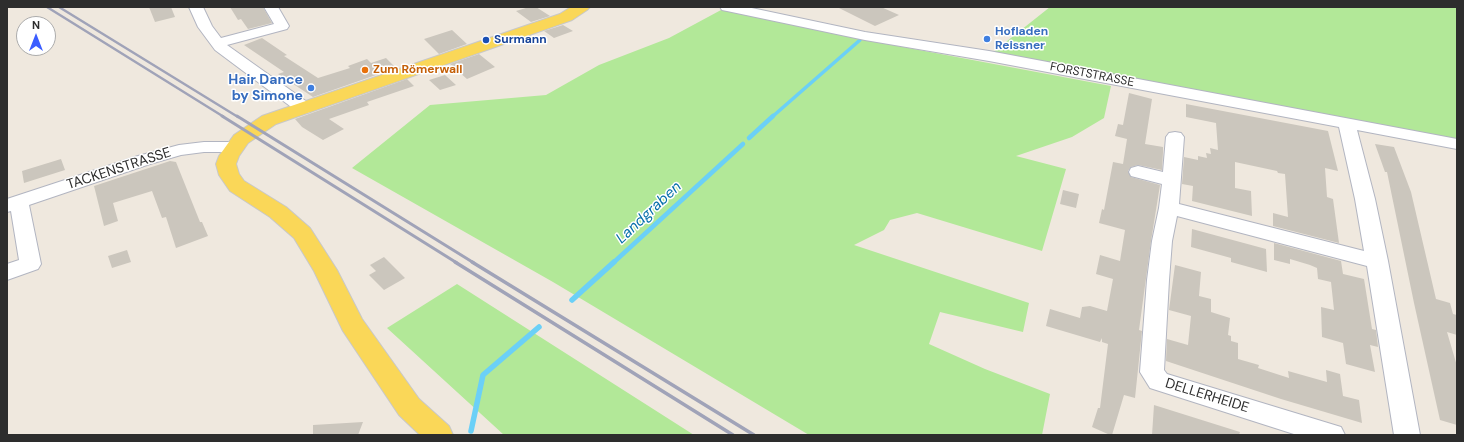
<!DOCTYPE html>
<meta charset="utf-8">
<style>
body{margin:0}
#map{position:relative;width:1464px;height:442px;overflow:hidden;background:#efe8de;font-family:"DM Sans",sans-serif}
canvas{display:block}
.frame{position:absolute;inset:0;border:8px solid #2d2d2d;pointer-events:none}
.north{position:absolute;left:16px;top:16px;width:40px;height:40px;box-sizing:border-box;background:#fff;border:1px solid #ababab;border-radius:50%;rotate:0deg;font-size:11px;font-weight:700;line-height:16px;text-align:center;color:#2d2d2d}
.north::after{content:'';display:block;margin:auto;width:14px;height:18px;background:#3b5dff;clip-path:polygon(50% 0,100% 100%,50% 72%,0 100%)}
</style>
<div id="map">
<canvas width="1464" height="442"></canvas>
<div class="frame"></div>
<div class="north">N</div>
</div>
<script>
const c = document.querySelector('canvas').getContext('2d');
c.lineJoin = 'round';
function fill(path, color) { c.fillStyle = color; c.fill(path, 'evenodd'); }
const shape = rows => new Path2D(rows.map(r => 'M' + r).join(''));
function strokePath(path, color, width, dash) { c.strokeStyle = color; c.lineWidth = width; c.lineCap = dash ? 'butt' : 'round'; c.setLineDash(dash || []); c.stroke(path); }
function label(font, color, halo, rows, align = 'center') {
  c.font = font + ' "DM Sans",sans-serif'; c.lineWidth = 3; c.setLineDash([]); c.textBaseline = 'middle'; c.strokeStyle = halo; c.fillStyle = color; for (const [text, x, y, turn = 0] of rows) {
    c.save(); c.translate(x, y); c.rotate((+turn || 0) * Math.PI / 180); c.textAlign = isNaN(turn) ? turn : align; if (halo) c.strokeText(text, 0, 0); c.fillText(text, 0, 0); c.restore();
  }
}
fill(shape([
 [1050,7,1457,7,1457,139,992,53],
 [721,10,865,38,866,40,1111,86,1104,118,1072,137,1016,156,1066,169,1042,251,917,213,890,220,884,230,854,245,1029,303,1023,332,940,312,929,344,985,369,1050,394,1042,435,809,435,553,282,352,168,430,105,546,95,599,65,669,38],
 [457,284,694,435,504,435,387,328]
]), '#b2e898');
strokePath(shape([
 [772,117,860,40]
]), '#6bd0f7', 3.5);
strokePath(shape([
 [749,138,773,116],
 [613,263,743,144]
]), '#6bd0f7', 4.5);
strokePath(shape([
 [572,300,614,262],
 [471,431,483,375,539,327]
]), '#6bd0f7', 5.5);
fill(shape([
 [149,7,171,7,175,17,155,22],
 [230,7,263,7,272,23,248,29,241,19,238,20],
 [529,7,536,7,550,16,531,22,516,11],
 [837,7,881,7,899,15,875,26],
 [563,25,573,31,554,38,544,31],
 [452,30,467,44,439,54,424,39],
 [262,38,287,55,284,56,318,78,350,68,348,66,367,59,371,63,386,58,396,68,313,97,278,74,284,72,244,45],
 [479,54,495,67,467,79,450,64],
 [445,75,456,85,440,90,429,80],
 [407,79,414,86,367,102,369,105,329,119,344,129,323,140,302,127,295,119],
 [1129,93,1152,99,1145,144,1163,147,1163,152,1162,170,1138,165,1131,167,1128,171,1131,177,1160,185,1151,241,1139,330,1142,331,1135,398,1124,395,1112,435,1110,435,1092,427,1098,408,1100,408,1108,344,1102,342,1102,338,1100,342,1046,326,1050,309,1080,318,1082,307,1090,306,1107,311,1113,279,1096,274,1100,255,1120,261,1125,230,1099,223,1102,209,1104,210,1113,162,1123,164,1127,139,1115,136,1118,124,1123,125],
 [1186,104,1328,131,1338,171,1325,168,1327,197,1333,199,1339,243,1273,226,1273,213,1288,217,1285,174,1278,173,1277,171,1235,162,1235,188,1251,191,1252,216,1192,201,1193,186,1182,184,1184,157,1198,160,1198,156,1207,158,1206,153,1211,154,1210,148,1218,150,1216,123,1186,117],
 [1375,144,1394,147,1411,192,1436,299,1450,303,1453,314,1457,315,1457,335,1447,332,1457,366,1457,425,1440,420,1414,303,1387,172,1385,172],
 [61,159,65,170,24,183,22,171],
 [170,161,176,162,200,222,202,222,208,236,176,248,166,217,162,218,152,191,113,203,118,221,104,226,94,186],
 [1063,190,1079,194,1076,208,1060,204],
 [1192,229,1266,249,1267,272,1231,262,1231,258,1191,247],
 [1274,243,1341,261,1343,274,1364,279,1372,329,1376,330,1378,347,1370,345,1375,372,1346,364,1343,343,1322,337,1321,307,1334,310,1331,282,1318,279,1317,268,1310,265,1290,259,1290,264,1274,260],
 [127,250,131,262,112,268,108,256],
 [384,257,405,278,384,290,369,275,376,271,370,265],
 [1175,265,1201,272,1199,296,1211,299,1211,312,1230,318,1228,335,1231,336,1231,341,1238,343,1238,359,1259,365,1258,368,1289,378,1288,371,1327,382,1326,370,1340,374,1343,396,1359,400,1362,423,1281,399,1166,361,1167,339,1188,345,1191,316,1169,310],
 [1154,405,1240,432,1239,435,1152,435],
 [363,422,358,435,313,435,313,425]
]), '#cbc6bd');
const minor = shape([
 [189,7,203,7,212,26,221,38,274,24,264,7,278,7,289,26,287,29,227,45,310,104,312,108,310,112,304,113,298,112,215,50,198,27,189,7],
 [720,7,747,7,865,32,989,51,1457,139,1457,149,1357,130,1375,199,1388,261,1420,435,1394,435,1367,266,1177,216,1172,241,1169,280,1164,370,1167,374,1341,427,1345,435,1297,435,1150,388,1140,372,1147,280,1152,241,1159,208,1162,184,1131,176,1129,172,1131,168,1138,166,1163,172,1166,137,1169,133,1175,132,1181,133,1184,137,1179,204,1364,251,1355,199,1339,127,989,61,865,40,727,11,722,10,720,7],
 [204,142,234,142,240,143,243,147,240,151,234,152,204,152,181,155,150,164,29,205,41,264,38,269,7,280,7,264,19,260,11,211,7,212,7,199,138,156,179,145,204,142]
]);
const major = shape([
 [571,7,590,7,587,10,572,20,276,124,248,143,239,156,236,164,239,174,244,181,286,207,310,228,337,270,362,319,419,399,449,426,453,435,420,435,399,415,343,331,314,271,294,238,270,217,230,191,219,175,216,164,219,156,234,135,262,116,560,14,571,7]
]);
strokePath(minor, '#b2b5c1', 2);
strokePath(major, '#c8c8c8', 2);
fill(minor, '#fff');
fill(major, '#fad758');
strokePath(shape([
 [47,7,224,117],
 [59,7,238,117]
]), '#a0a3b8', 2.5);
strokePath(shape([
 [222,116,457,263],
 [237,116,474,263]
]), '#a0a3b8', 3);
strokePath(shape([
 [455,262,733,435],
 [472,262,754,435]
]), '#a0a3b8', 3.5);
for (const [x, y, r, color] of [
 [987,39,4,"#3f7fe0"],
 [486,40,4,"#1a4fb4"],
 [365,70,4,"#e8710a"],
 [311,88,4,"#3f7fe0"]
]) { const dot = new Path2D(); dot.arc(x, y, r, 0, 2 * Math.PI); c.fillStyle = color; c.fill(dot); strokePath(dot, '#fff', 1.5); }
label('bold 12px', '#366cbe', '#fff', [
 ["Hofladen",995,32],
 ["Reissner",995,46]
], 'left');
label('bold 12px', '#164399', '#fff', [
 ["Surmann",494,40]
], 'left');
label('bold 12px', '#c56008', '#fff', [
 ["Zum Römerwall",373,70]
], 'left');
label('12px', '#2d2d2d', '#fff', [
 ["FORSTSTRASSE",1092,75,11]
]);
label('bold 14px', '#366cbe', '#fff', [
 ["Hair Dance",303,80],
 ["by Simone",303,96]
], 'right');
label('14px', '#2d2d2d', '#fff', [
 ["TACKENSTRASSE",119,169,-18],
 ["DELLERHEIDE",1207,396,17]
]);
label('italic 15px', '#046ea9', '#fff', [
 ["Landgraben",649,213,-43]
]);
</script>
